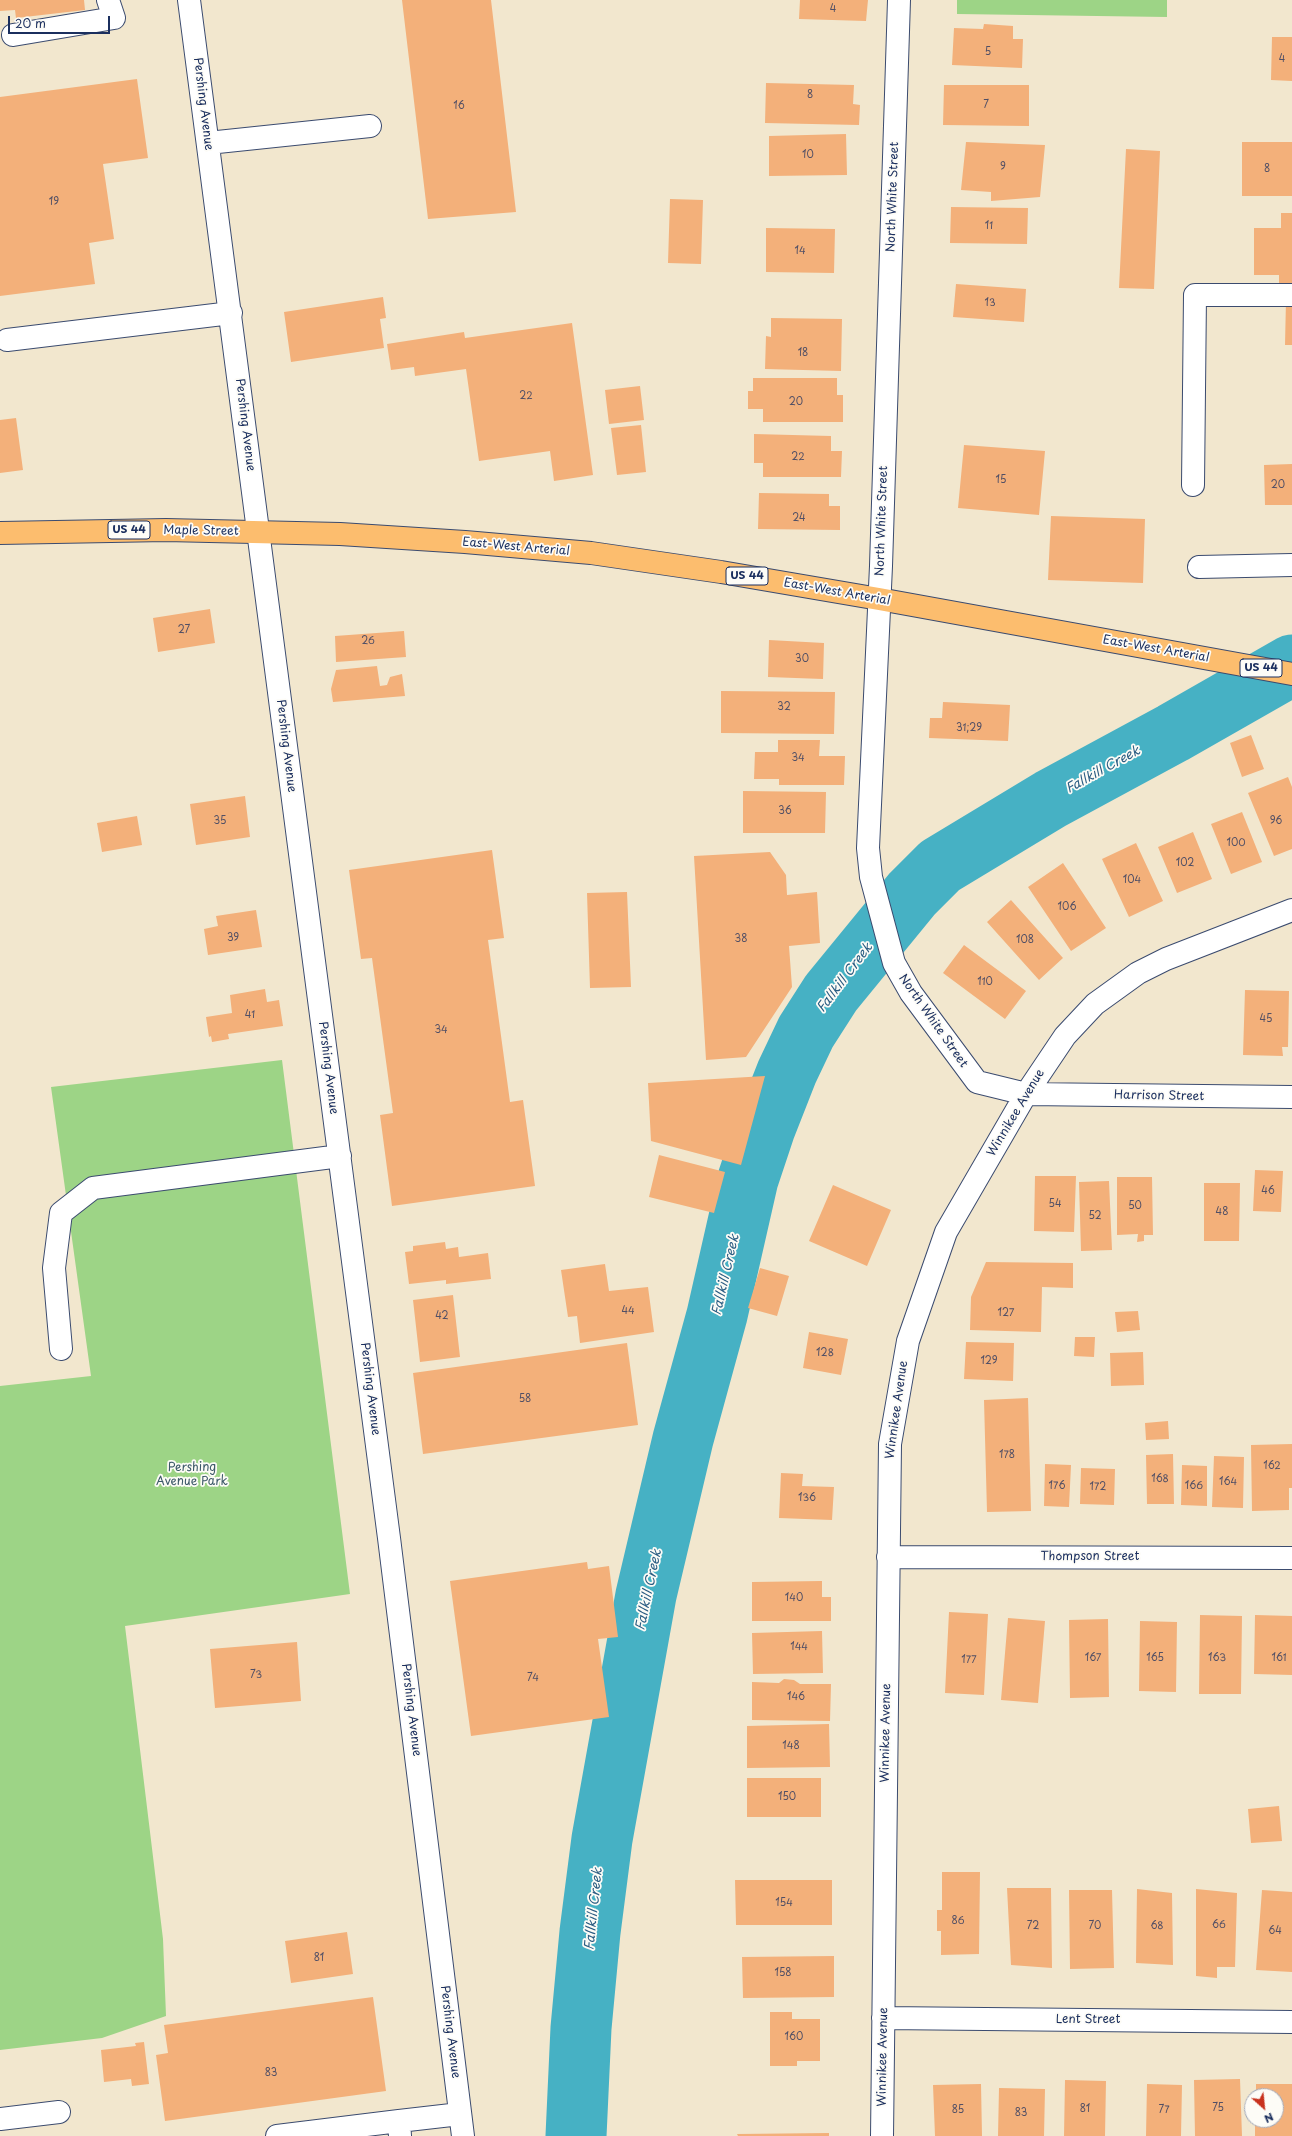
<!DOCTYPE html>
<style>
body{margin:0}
#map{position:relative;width:1292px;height:2136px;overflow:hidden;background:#f2e7ce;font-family:"Playpen Sans",sans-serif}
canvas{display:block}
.north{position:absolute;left:1244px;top:2088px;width:40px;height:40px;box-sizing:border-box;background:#fdfcf7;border:1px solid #a3aaba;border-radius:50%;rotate:153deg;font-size:11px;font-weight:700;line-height:16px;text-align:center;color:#1b2f5e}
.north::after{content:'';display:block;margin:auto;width:14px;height:18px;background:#c8321e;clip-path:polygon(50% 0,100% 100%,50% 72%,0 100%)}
.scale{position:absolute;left:8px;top:16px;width:102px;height:18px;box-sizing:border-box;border:2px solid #1b2f5e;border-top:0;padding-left:5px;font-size:12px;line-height:14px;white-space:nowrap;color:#1b2f5e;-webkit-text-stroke:3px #fdfcf7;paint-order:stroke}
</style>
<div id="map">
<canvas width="1292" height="2136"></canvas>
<div class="north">N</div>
<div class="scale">20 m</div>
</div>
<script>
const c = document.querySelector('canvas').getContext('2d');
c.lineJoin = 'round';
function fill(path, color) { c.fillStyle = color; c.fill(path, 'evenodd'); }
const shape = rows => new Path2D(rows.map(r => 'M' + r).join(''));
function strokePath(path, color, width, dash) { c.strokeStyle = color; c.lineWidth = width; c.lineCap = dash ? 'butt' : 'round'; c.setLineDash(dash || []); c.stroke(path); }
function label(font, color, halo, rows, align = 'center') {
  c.font = font + ' "Playpen Sans",sans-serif'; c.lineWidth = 3.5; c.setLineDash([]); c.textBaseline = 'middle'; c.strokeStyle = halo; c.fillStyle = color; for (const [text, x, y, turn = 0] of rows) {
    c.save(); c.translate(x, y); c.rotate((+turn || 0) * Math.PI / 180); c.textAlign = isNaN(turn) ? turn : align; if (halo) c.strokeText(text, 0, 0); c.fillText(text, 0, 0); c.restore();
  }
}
fill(shape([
 [957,0,1167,0,1167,17,957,14],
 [282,1060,350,1594,125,1626,163,1939,166,2016,102,2038,0,2050,0,1386,91,1376,51,1087]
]), '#9dd486');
strokePath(shape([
 [576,2136,581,2028,590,1932,602,1839,646,1595,683,1439,717,1315,748,1179,765,1128,787,1072,806,1032,831,993,912,894,940,866,1051,799,1173,733,1292,665]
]), '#46b1c4', 61);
fill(shape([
 [0,0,84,0,85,10,16,18,15,10,0,11],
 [402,0,491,0,516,212,428,219],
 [800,0,868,0,866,21,799,19],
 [984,24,1013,26,1013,39,1023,39,1022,68,952,65,954,28,983,29],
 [1272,37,1292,37,1292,81,1271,80],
 [137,79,148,158,103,164,114,239,89,243,95,284,0,296,0,97],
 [766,83,854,85,853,104,860,105,859,125,765,123],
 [944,85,1029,85,1029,126,943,125],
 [846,134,847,175,769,176,769,136],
 [966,142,1045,145,1040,197,991,201,991,192,961,190],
 [1242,142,1292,142,1292,196,1242,196],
 [1126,149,1160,151,1154,289,1119,288],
 [670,199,703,200,701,264,668,263],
 [951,207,1028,208,1027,244,950,243],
 [1281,213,1292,213,1292,288,1279,288,1279,275,1254,275,1254,228,1281,228],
 [766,228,835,229,834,273,766,272],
 [956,284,1026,289,1024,322,953,317],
 [383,297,386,318,380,319,384,348,291,362,284,312],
 [1286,300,1292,300,1292,345,1285,345],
 [771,318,842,319,841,371,765,369,766,336,771,337],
 [572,323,593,475,554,481,550,451,479,461,466,369,415,376,414,367,391,370,387,344,464,332,465,338],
 [753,378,837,378,837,395,843,395,843,422,763,422,763,409,748,409,748,391,753,391],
 [640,386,644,420,609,424,605,390],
 [16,418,23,470,0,473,0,420],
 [641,425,646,472,617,475,611,428],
 [754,434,831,436,831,451,842,451,841,477,763,477,763,463,754,463],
 [964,445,1045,451,1039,515,958,508],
 [1292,464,1292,505,1265,505,1264,465],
 [759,493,829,494,829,506,840,506,840,530,758,529],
 [1051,516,1145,519,1143,583,1048,580],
 [210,609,215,643,158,652,153,618],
 [404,631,406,657,336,662,335,636],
 [769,640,824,643,823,679,768,677],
 [377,666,380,686,387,685,390,677,402,674,405,696,333,702,331,689,336,670],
 [721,691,835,692,834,734,721,733],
 [943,702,1010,705,1008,741,929,738,930,718,942,718],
 [1251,735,1264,769,1242,777,1230,743],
 [778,740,820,740,819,756,845,756,844,785,779,785,779,779,754,779,755,752,778,752],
 [1288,777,1292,787,1292,849,1274,856,1248,793],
 [743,791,826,792,825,833,743,833],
 [245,796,250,837,196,845,190,804],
 [1242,812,1262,862,1231,874,1211,824],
 [137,816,142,845,102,852,97,823],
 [1193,832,1212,879,1177,893,1158,847],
 [1136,843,1163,901,1129,917,1102,859],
 [492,850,504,938,488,940,510,1102,523,1100,535,1186,392,1206,380,1115,393,1113,372,958,361,959,349,870],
 [770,852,786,875,787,895,817,892,820,943,789,946,792,987,746,1057,706,1060,694,856],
 [1063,863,1106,928,1071,951,1028,887],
 [627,892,631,987,590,988,587,893],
 [1011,900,1063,958,1039,980,987,922],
 [256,910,262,947,208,955,204,929,218,926,216,916],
 [964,945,1026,991,1005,1019,943,973],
 [265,989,267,1002,279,1000,283,1026,228,1034,229,1039,212,1042,211,1036,209,1037,206,1017,232,1013,230,995],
 [1245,990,1289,991,1288,1047,1282,1047,1283,1056,1243,1055],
 [765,1076,741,1165,651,1141,648,1083],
 [659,1155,725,1172,714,1213,649,1197],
 [1255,1170,1283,1171,1281,1212,1253,1211],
 [1035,1176,1076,1176,1074,1232,1034,1231],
 [1117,1177,1152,1177,1153,1235,1144,1235,1144,1241,1137,1242,1138,1234,1117,1235],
 [1109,1181,1112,1250,1081,1251,1079,1182],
 [1204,1183,1240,1183,1239,1241,1204,1241],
 [833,1185,891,1210,867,1266,809,1241],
 [445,1242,446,1249,458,1247,459,1257,488,1253,491,1279,446,1284,446,1280,409,1284,405,1252,413,1251,413,1246],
 [986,1262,1073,1263,1073,1288,1042,1287,1041,1332,970,1330,971,1297],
 [605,1264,609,1291,648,1287,654,1332,580,1343,577,1316,568,1317,561,1270],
 [760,1268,789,1276,777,1316,748,1308],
 [453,1295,460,1357,420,1362,413,1300],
 [1138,1311,1140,1330,1117,1332,1115,1312],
 [809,1332,848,1339,841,1375,803,1368],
 [1075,1337,1095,1337,1094,1357,1074,1356],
 [966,1342,1014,1343,1013,1381,964,1379],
 [627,1343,638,1425,423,1454,413,1373],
 [1143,1352,1144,1385,1111,1386,1110,1353],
 [1028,1398,1031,1511,987,1512,984,1400],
 [1168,1421,1169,1439,1146,1440,1145,1423],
 [1292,1444,1292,1488,1289,1488,1289,1510,1252,1511,1251,1445],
 [1173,1454,1174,1504,1147,1504,1146,1455],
 [1214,1456,1244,1457,1243,1508,1212,1507],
 [1045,1464,1071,1465,1069,1507,1044,1506],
 [1182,1465,1207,1466,1207,1506,1181,1505],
 [1081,1468,1115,1469,1114,1505,1080,1504],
 [781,1473,803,1474,802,1486,834,1487,832,1520,779,1518],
 [587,1562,588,1569,609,1566,618,1637,598,1639,609,1717,471,1736,450,1581],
 [822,1581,822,1597,831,1597,831,1621,752,1621,752,1582],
 [949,1612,988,1614,984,1695,945,1693],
 [1200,1615,1242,1616,1241,1694,1199,1694],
 [1255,1615,1292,1616,1292,1675,1254,1674],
 [1008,1618,1045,1621,1038,1703,1001,1700],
 [1108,1619,1109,1697,1070,1698,1069,1620],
 [1140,1621,1177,1622,1176,1692,1139,1691],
 [822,1631,823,1673,753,1674,752,1633],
 [297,1642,301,1701,215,1708,210,1649],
 [784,1679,794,1680,800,1684,831,1684,830,1721,752,1720,752,1682,779,1683],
 [829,1724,830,1767,747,1768,747,1726],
 [747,1778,821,1778,821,1817,747,1817],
 [1279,1806,1282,1841,1251,1843,1248,1809],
 [942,1872,980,1872,979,1954,941,1955,941,1931,937,1931,937,1910,942,1910],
 [735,1880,832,1880,832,1925,736,1925],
 [1007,1888,1051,1888,1052,1968,1011,1965],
 [1137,1889,1172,1893,1173,1965,1136,1963],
 [1196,1889,1237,1893,1235,1967,1217,1967,1217,1978,1196,1976],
 [1069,1890,1112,1890,1114,1968,1070,1969],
 [1262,1890,1292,1892,1292,1972,1256,1970],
 [347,1932,353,1974,291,1983,285,1941],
 [834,1956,834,1997,743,1998,742,1957],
 [373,1997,386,2091,165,2121,156,2055,168,2053,164,2025],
 [770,2012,792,2012,792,2019,820,2019,820,2061,797,2061,797,2066,770,2066],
 [144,2042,149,2084,132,2086,131,2079,104,2082,101,2050,136,2046,135,2043],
 [1240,2079,1242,2136,1195,2136,1194,2080],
 [1065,2080,1106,2081,1105,2136,1064,2136],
 [981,2084,982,2136,935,2136,933,2085],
 [1147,2084,1182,2085,1181,2136,1146,2136],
 [1256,2084,1292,2084,1292,2136,1255,2136,1255,2120,1276,2120,1276,2096,1256,2096],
 [999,2088,1045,2089,1044,2136,998,2136],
 [829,2133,829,2136,738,2136,737,2134]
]), '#f3b07a');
const minor = shape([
 [189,0,389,1538,463,2136],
 [899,0,881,566,868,848,871,877,894,963,911,993,977,1082,1026,1094,1292,1097],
 [13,35,114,18,108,0],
 [208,143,370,126],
 [7,340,231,313],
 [1193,485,1195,295,1292,295],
 [1199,567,1292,565],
 [61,1349,54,1268,61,1213,93,1188,340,1156],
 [888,1557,1292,1558],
 [883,2018,1292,2022],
 [0,2119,59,2112],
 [399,2121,460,2114],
 [277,2136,399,2121,400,2136],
 [882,2136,890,1444,908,1341,946,1232,1026,1094,1065,1036,1095,1004,1138,973,1166,959,1292,910]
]);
const highway = shape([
 [0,533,166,530,340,534,465,542,591,553,721,572,879,599,1292,674]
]);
strokePath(minor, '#3b4b6f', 24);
strokePath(highway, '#3b4b6f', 24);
strokePath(minor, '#fff', 22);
strokePath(highway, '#fcbd6e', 22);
label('10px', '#514f65', null, [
 ["4",833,9],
 ["5",988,52],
 ["4",1282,59],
 ["8",810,95],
 ["7",986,105],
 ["16",459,106],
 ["10",808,155],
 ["9",1003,167],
 ["8",1267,169],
 ["19",54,202],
 ["11",989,226],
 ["14",800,251],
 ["13",990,303],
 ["18",803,353],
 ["22",526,396],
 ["20",796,402],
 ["22",798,457],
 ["15",1001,480],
 ["20",1278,485],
 ["24",799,518],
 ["27",184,630],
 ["26",368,641],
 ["30",802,659],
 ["32",784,707],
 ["31;29",969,728],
 ["34",798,758],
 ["36",785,811],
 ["35",220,821],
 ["96",1276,821],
 ["100",1236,843],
 ["102",1185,863],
 ["104",1132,880],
 ["106",1067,907],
 ["39",233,938],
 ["38",741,939],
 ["108",1025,940],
 ["110",985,982],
 ["41",250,1015],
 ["45",1266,1019],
 ["34",441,1030],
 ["46",1268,1191],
 ["54",1055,1204],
 ["50",1135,1206],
 ["48",1222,1212],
 ["52",1095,1216],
 ["44",628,1311],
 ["127",1006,1313],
 ["42",442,1316],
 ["128",825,1353],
 ["129",989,1361],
 ["58",525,1399],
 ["178",1007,1455],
 ["162",1272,1466],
 ["168",1160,1479],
 ["164",1228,1482],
 ["176",1057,1486],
 ["166",1194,1486],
 ["172",1098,1487],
 ["136",807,1498],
 ["140",794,1598],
 ["144",799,1647],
 ["167",1093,1658],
 ["165",1155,1658],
 ["163",1217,1658],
 ["161",1279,1658],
 ["177",969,1660],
 ["73",256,1675],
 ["74",533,1678],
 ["146",796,1697],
 ["148",791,1746],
 ["150",787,1797],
 ["154",784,1903],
 ["86",958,1921],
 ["66",1219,1925],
 ["72",1033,1926],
 ["70",1095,1926],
 ["68",1157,1926],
 ["64",1275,1931],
 ["81",319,1958],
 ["158",783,1973],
 ["160",794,2037],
 ["83",271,2073],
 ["75",1218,2108],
 ["81",1085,2109],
 ["85",958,2110],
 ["77",1164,2110],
 ["83",1021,2113]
]);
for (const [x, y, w] of [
 [129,530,42],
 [747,576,42],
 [1261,668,42]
]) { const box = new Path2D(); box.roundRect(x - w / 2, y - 9, w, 18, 3); c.fillStyle = '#fdfcf7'; c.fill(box); strokePath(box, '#1b2f5e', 1); }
label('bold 11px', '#1b2f5e', null, [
 ["US 44",129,530],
 ["US 44",747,576],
 ["US 44",1261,668]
]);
label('12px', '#1b2f5e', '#fdfcf7', [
 ["Pershing Avenue",203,104,83],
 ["North White Street",893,197,-88],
 ["Pershing Avenue",245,425,83],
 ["North White Street",882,521,-88],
 ["Maple Street",201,531,1],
 ["East-West Arterial",516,547,5],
 ["East-West Arterial",837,592,10],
 ["East-West Arterial",1156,649,10],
 ["Pershing Avenue",286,746,83],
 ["North White Street",933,1021,55],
 ["Pershing Avenue",328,1068,83],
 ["Harrison Street",1159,1096,1],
 ["Winnikee Avenue",1016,1113,-59],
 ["Pershing Avenue",370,1389,83],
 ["Winnikee Avenue",897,1410,-82],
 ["Thompson Street",1090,1557],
 ["Pershing Avenue",411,1710,83],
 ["Winnikee Avenue",886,1733,-89],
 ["Lent Street",1088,2020],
 ["Pershing Avenue",450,2032,83],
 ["Winnikee Avenue",883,2057,-89]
]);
label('12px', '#3c5868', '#fdfcf7', [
 ["Pershing",192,1468],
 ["Avenue Park",192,1482]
]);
label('italic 13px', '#2a5c82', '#fdfcf7', [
 ["Fallkill Creek",1103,770,-29],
 ["Fallkill Creek",845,978,-53],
 ["Fallkill Creek",726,1275,-77],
 ["Fallkill Creek",649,1590,-78],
 ["Fallkill Creek",594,1909,-84]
]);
</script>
